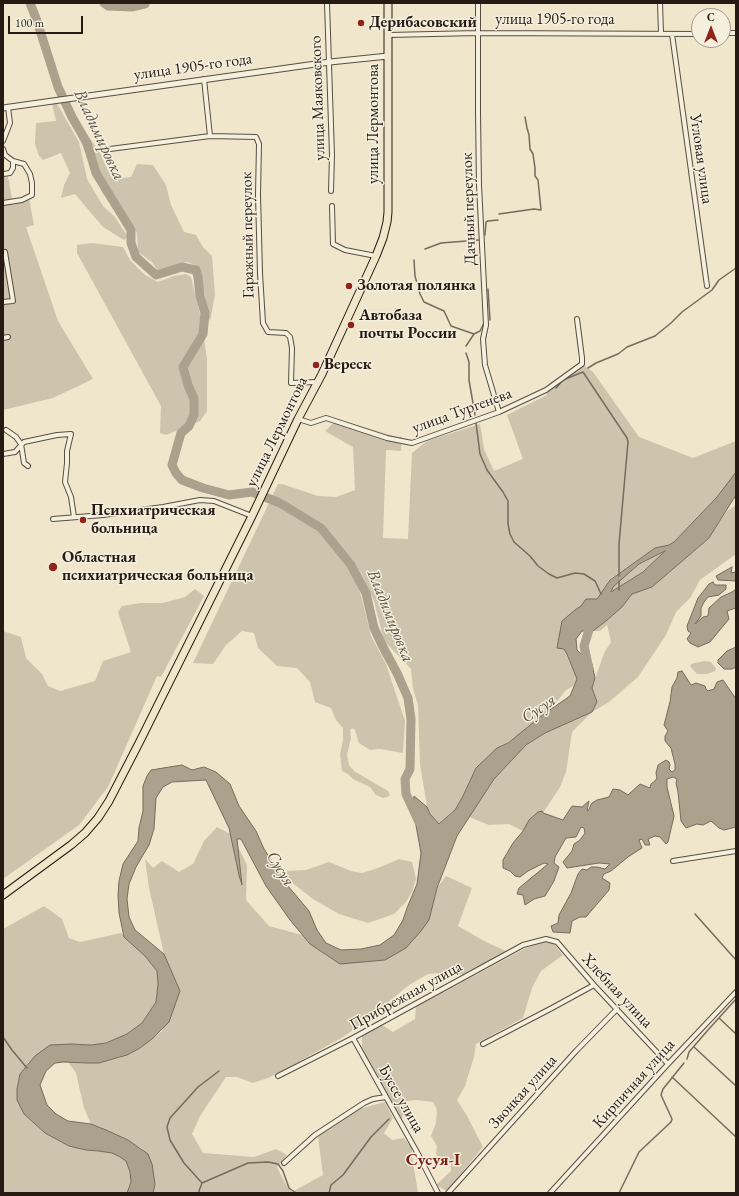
<!DOCTYPE html>
<meta charset="utf-8">
<style>
body{margin:0}
#map{position:relative;width:739px;height:1196px;overflow:hidden;background:#f0e6cc;font-family:"EB Garamond",serif}
canvas{display:block}
.frame{position:absolute;inset:0;border:4px solid #261b14;pointer-events:none}
.north{position:absolute;left:691px;top:8px;width:40px;height:40px;box-sizing:border-box;background:#f5efde;border:1px solid #a29a8d;border-radius:50%;rotate:0deg;font-size:11px;font-weight:700;line-height:16px;text-align:center;color:#261b14}
.north::after{content:'';display:block;margin:auto;width:14px;height:18px;background:#8f2418;clip-path:polygon(50% 0,100% 100%,50% 72%,0 100%)}
.scale{position:absolute;left:8px;top:16px;width:75px;height:18px;box-sizing:border-box;border:2px solid #261b14;border-top:0;padding-left:5px;font-size:12px;line-height:14px;white-space:nowrap;color:#261b14;-webkit-text-stroke:3px #f5efde;paint-order:stroke}
</style>
<div id="map">
<canvas width="739" height="1196"></canvas>
<div class="frame"></div>
<div class="north">С</div>
<div class="scale">100 m</div>
</div>
<script>
const c = document.querySelector('canvas').getContext('2d');
c.lineJoin = 'round';
function fill(path, color) { c.fillStyle = color; c.fill(path, 'evenodd'); }
const shape = rows => new Path2D(rows.map(r => 'M' + r).join(''));
function strokePath(path, color, width, dash) { c.strokeStyle = color; c.lineWidth = width; c.lineCap = dash ? 'butt' : 'round'; c.setLineDash(dash || []); c.stroke(path); }
function label(font, color, halo, rows, align = 'center') {
  c.font = font + ' "EB Garamond",serif'; c.lineWidth = 3; c.setLineDash([]); c.textBaseline = 'middle'; c.strokeStyle = halo; c.fillStyle = color; for (const [text, x, y, turn = 0] of rows) {
    c.save(); c.translate(x, y); c.rotate((+turn || 0) * Math.PI / 180); c.textAlign = isNaN(turn) ? turn : align; if (halo) c.strokeText(text, 0, 0); c.fillText(text, 0, 0); c.restore();
  }
}
fill(shape([
 [56,102,79,142,87,179,103,206,115,217,128,237,124,240,103,227,75,194,61,198,64,185,70,173,61,153,43,160,39,156,35,144,36,123,56,121,52,104],
 [87,135,99,151,112,179,131,177,137,164,153,165,166,185,171,205,184,232,196,235,203,247,212,256,215,295,210,321,207,314,205,295,198,266,187,262,157,270,152,262,138,252,137,233,127,216,103,194,87,158,80,139],
 [8,176,12,199,29,198,34,225,26,227,58,321,93,379,53,398,3,410,3,177],
 [92,243,123,247,130,260,145,275,158,282,174,276,186,274,191,277,201,318,207,359,207,411,200,421,166,435,160,433,161,406,77,253,77,245],
 [582,364,593,372,639,437,693,458,736,441,736,472,717,497,674,542,669,545,655,548,610,579,597,599,575,610,557,648,564,649,567,654,577,679,573,686,565,691,553,707,520,734,496,750,476,768,463,796,455,810,439,824,430,814,427,807,420,764,418,705,413,689,411,669,384,641,374,601,361,573,347,553,362,599,371,636,386,664,405,721,403,753,380,749,370,750,359,743,355,730,352,728,350,730,351,738,347,755,349,765,354,771,388,791,390,795,387,797,383,798,376,795,370,787,353,779,348,774,342,771,340,754,343,740,343,728,336,720,331,708,315,702,310,682,297,668,277,666,258,648,254,633,242,631,226,645,213,664,193,663,278,484,282,484,318,496,336,497,355,490,353,447,325,431,338,419,397,437,402,437,401,451,386,450,383,538,408,539,412,453,427,441,480,424,484,449,494,471,523,459,507,415,547,395,546,390],
 [736,505,736,554,700,580,690,598,676,612,666,635,638,677,609,702,592,712,572,732,566,772,560,787,543,813,533,817,529,820,523,831,509,824,489,825,469,817,494,779,525,746,545,733,567,723,597,702,592,688,604,653,611,642,607,625,600,631,593,631,622,607,632,594,652,587,709,538,727,511],
 [664,552,643,572,611,593,613,587,639,564],
 [195,589,204,596,161,677,157,676,108,787,79,825,3,879,3,631,21,637,26,658,42,674,48,686,60,691,95,681,103,661,131,652,118,612,122,606,140,603,163,603,185,597],
 [704,661,711,662,716,669,715,671,707,674,697,674,690,666,691,664],
 [217,827,232,835,247,865,246,900,269,926,302,935,310,944,340,964,385,960,434,898,437,888,446,876,472,888,458,926,484,941,506,951,464,975,455,972,428,974,409,985,363,1023,343,1037,291,1066,268,1078,253,1083,237,1077,226,1077,200,1116,192,1134,203,1153,254,1157,276,1149,287,1155,277,1167,286,1185,292,1192,323,1175,318,1136,359,1109,385,1102,393,1118,384,1133,392,1140,404,1138,412,1148,412,1156,418,1193,153,1193,155,1184,142,1149,128,1140,91,1124,84,1108,76,1073,68,1062,99,1063,119,1058,140,1048,162,1031,180,991,164,954,149,888,145,859,153,868,162,861,179,872,193,864,204,841],
 [399,859,412,862,416,879,412,892,406,902,394,914,368,923,339,914,313,899,286,878,287,871,306,870,329,862,351,871,362,873,378,868],
 [44,906,62,919,69,938,80,942,121,933,145,956,157,971,158,984,156,1002,142,1023,127,1034,106,1043,91,1045,71,1044,35,1056,20,1074,17,1089,24,1114,45,1133,69,1146,86,1150,99,1151,112,1153,126,1161,130,1172,131,1182,127,1193,3,1193,3,929],
 [545,942,553,943,563,955,541,971,532,988,523,1018,476,1044,474,1057,465,1086,457,1100,467,1116,483,1147,447,1191,436,1185,451,1171,451,1163,439,1159,436,1154,437,1146,431,1136,436,1123,437,1110,433,1102,417,1100,407,1101,404,1115,400,1120,362,1049,362,1036,382,1025,393,1032,415,1019,416,1007,526,948]
]), '#cec3ad');
const water = shape([
 [736,472,736,495,709,538,652,587,632,594,622,607,606,621,593,631,582,631,576,639,577,650,592,664,595,678,592,688,597,702,592,712,545,733,526,745,494,779,457,836,437,888,429,920,421,931,406,948,385,960,340,964,310,944,290,920,266,886,241,839,237,839,242,885,239,875,229,828,206,780,172,782,163,787,156,798,154,829,149,845,136,867,129,884,127,899,129,917,135,930,164,954,180,991,169,1022,152,1039,140,1048,127,1055,99,1063,88,1063,63,1062,55,1063,46,1071,40,1085,47,1105,56,1114,68,1121,91,1124,106,1130,128,1140,148,1154,152,1164,155,1184,153,1193,127,1193,131,1182,130,1172,126,1161,120,1157,112,1153,99,1151,86,1150,69,1146,45,1133,24,1114,17,1100,17,1089,20,1074,35,1056,50,1045,71,1044,91,1045,106,1043,127,1034,142,1023,156,1002,158,984,157,971,145,956,124,937,119,913,118,895,119,881,123,864,138,841,139,828,143,811,143,786,147,776,151,770,182,765,192,770,204,767,216,772,230,784,239,806,256,831,264,849,288,886,309,911,317,930,326,943,341,950,361,949,380,945,394,935,403,920,407,908,417,884,421,853,413,809,414,796,427,807,430,814,439,824,455,810,463,796,476,768,497,748,508,743,544,714,570,696,577,679,567,654,564,649,557,648,562,621,575,610,581,606,586,599,597,599,610,580,655,548,669,545,674,542,717,497,736,472],
 [665,551,643,572,611,592,613,587,639,564,665,551],
 [732,567,731,573,736,572,736,581,718,580,716,576,732,567],
 [713,582,715,585,726,585,726,589,719,595,708,597,704,602,701,608,701,616,695,624,703,617,708,616,709,608,721,597,732,592,736,589,736,608,727,611,729,619,710,642,698,647,690,643,687,639,691,633,688,631,687,626,698,598,709,584,713,582],
 [736,647,736,667,732,669,724,669,718,663,718,660,727,651,736,647],
 [682,671,691,685,696,683,705,686,706,689,708,691,714,689,717,682,723,680,736,699,736,827,724,830,719,828,711,821,703,825,697,824,686,828,681,821,678,792,676,783,677,779,673,777,667,779,667,787,674,816,668,842,666,844,660,837,655,836,648,839,650,845,645,845,642,839,639,840,642,848,628,857,611,871,604,874,602,878,610,883,609,890,586,917,580,917,572,921,570,933,553,932,551,926,558,923,559,915,571,893,578,874,582,869,587,870,591,867,597,867,605,869,610,864,599,863,567,868,563,862,572,851,574,844,580,840,585,833,584,828,581,827,576,837,566,838,555,857,554,863,559,867,554,881,545,896,534,899,525,905,523,895,517,894,519,888,548,864,544,863,528,871,520,877,515,876,510,871,503,868,503,860,513,843,523,831,529,820,538,812,542,811,543,813,563,820,572,806,582,807,589,801,587,810,588,811,592,803,597,800,609,797,613,789,620,790,628,795,640,784,650,788,651,784,655,781,657,778,656,773,658,765,666,760,669,762,670,765,669,769,672,772,675,770,675,764,671,748,665,741,665,736,668,731,664,725,670,702,672,687,677,678,678,672,682,671]
]);
fill(water, '#aba18d');
strokePath(water, '#766b5d', 1);
strokePath(shape([
 [499,214,534,209,541,210,538,180,535,176,535,168,533,154,530,149,529,135,527,128,525,117],
 [485,235,486,222,488,221,498,220],
 [425,249,441,243,479,240],
 [414,260,415,276,420,294,424,302,444,311,451,326,474,334],
 [488,289,490,320],
 [466,346,474,334,480,331,484,323],
 [466,353,469,362,469,380,475,415],
 [588,368,596,363,618,354,627,347,655,336,671,323,682,312,712,290,719,280,736,268],
 [556,388,563,380,583,372,627,438,628,442,619,544,619,576],
 [476,423,480,454,487,470,503,492,508,501,508,524,510,534,514,542,530,556,538,566,549,574,557,578,575,573,584,574,595,581,601,594],
 [619,590,619,581],
 [695,914,736,960],
 [719,1018,736,1034],
 [3,1037,12,1050,27,1068],
 [694,1047,736,1086],
 [687,1059,689,1052,708,1030,736,999],
 [672,1077,736,1137],
 [202,1183,184,1163,170,1140,167,1127,170,1118,198,1087,219,1071],
 [200,1193,199,1191,202,1183,248,1163,268,1162,278,1164,283,1171,289,1188,296,1193],
 [329,1193,331,1185,343,1175,371,1137,389,1119],
 [619,1193,639,1152,671,1122,672,1119,661,1095,663,1089,684,1063]
]), '#766b5d', 1.5);
strokePath(shape([
 [30,3,37,21,58,87,72,117,87,143,96,173,131,230,131,243,136,257,156,275,182,267,196,270,198,277,200,296,205,313,203,334,183,367,188,385,194,399,194,415,189,426,181,433,172,465,176,473,182,480,203,488,229,495,252,492,280,503,321,528,351,565,366,593,374,628,382,645,397,673,408,698,411,719,410,769,405,779,406,794,419,822],
 [104,3,108,6,133,7,145,4,145,3],
 [589,669,584,646,592,620]
]), '#aba18d', 9);
const minor = shape([
 [327,3,332,155,331,191],
 [478,3,478,113,479,185,486,325,483,339,485,365,499,412],
 [660,3,661,33],
 [723,33,736,33],
 [672,34,707,286],
 [388,35,478,33,699,34],
 [204,79,210,136],
 [3,141,10,123,8,107],
 [3,149,5,155,13,161,24,164,30,174,32,183,32,195,22,200,3,203],
 [110,149,210,136,256,137,259,144,258,195,260,273,263,323,268,332,286,333,290,337,292,348,291,383,317,382],
 [3,174,10,173,13,168,13,161],
 [332,206,333,244,345,250,376,256],
 [3,253,5,252,13,301,3,302],
 [3,338,8,337],
 [298,419,311,423,326,418,387,438,412,443,499,412,546,390,582,364,582,358,577,319],
 [6,430,16,437,21,444,24,463,28,466],
 [3,454,15,452,24,442,57,435,71,434,67,451,67,463,65,482,71,497,74,517],
 [53,519,103,515,163,507,200,500,214,501,252,516],
 [673,861,736,851],
 [353,1038,418,1154,438,1193],
 [483,1044,552,1008,594,985],
 [278,1076,353,1038,523,945,546,939,557,942,594,985,668,1064],
 [284,1163,315,1135,364,1103,373,1099,386,1097],
 [448,1193,576,1051,617,1009],
 [550,1193,668,1064,736,992]
]);
const tertiary = shape([
 [3,108,330,62,388,56]
]);
const trunk = shape([
 [3,895,71,845,85,833,98,818,109,801,139,743,252,516,298,419,322,374,376,256,383,238,387,222,388,212,388,3]
]);
strokePath(minor, '#584e42', 6);
strokePath(tertiary, '#584e42', 7);
strokePath(trunk, '#261b14', 9);
strokePath(minor, '#f5efde', 4);
strokePath(tertiary, '#f5efde', 5);
strokePath(trunk, '#f0e6cc', 7);
for (const [x, y, r, color] of [
 [361,23,4,"#8f2418"],
 [349,286,4,"#8f2418"],
 [351,325,4,"#8f2418"],
 [316,365,4,"#8f2418"],
 [83,520,4,"#8f2418"],
 [53,567,5,"#8f2418"]
]) { const dot = new Path2D(); dot.arc(x, y, r, 0, 2 * Math.PI); c.fillStyle = color; c.fill(dot); strokePath(dot, '#f5efde', 1.5); }
label('16px', '#261b14', '#f5efde', [
 ["улица 1905-го года",555,20],
 ["улица 1905-го года",193,67,-8],
 ["улица Маяковского",318,98,-92],
 ["улица Лермонтова",374,124,-90],
 ["Угловая улица",701,159,82],
 ["Дачный переулок",469,209,-92],
 ["Гаражный переулок",248,235,-91],
 ["улица Тургенева",462,411,-20],
 ["улица Лермонтова",277,432,-64],
 ["Хлебная улица",617,991,47],
 ["Прибрежная улица",406,996,-29],
 ["Кирпичная улица",634,1084,-48],
 ["Звонкая улица",523,1092,-48],
 ["Буссе улица",401,1099,60]
]);
label('bold 16px', '#261b14', '#f5efde', [
 ["Дерибасовский",369,23],
 ["Золотая полянка",357,286],
 ["Автобаза",359,316],
 ["почты России",359,334],
 ["Вереск",324,365],
 ["Психиатрическая",91,511],
 ["больница",91,529],
 ["Областная",62,558],
 ["психиатрическая больница",62,576]
], 'left');
label('italic 17px', '#5b5144', '#f5efde', [
 ["Владимировка",99,135,65],
 ["Владимировка",390,616,68],
 ["Сусуя",539,709,-34],
 ["Сусуя",280,869,58]
]);
label('bold 17px', '#7a1f14', '#f5efde', [
 ["Сусуя-I",433,1160]
]);
</script>
